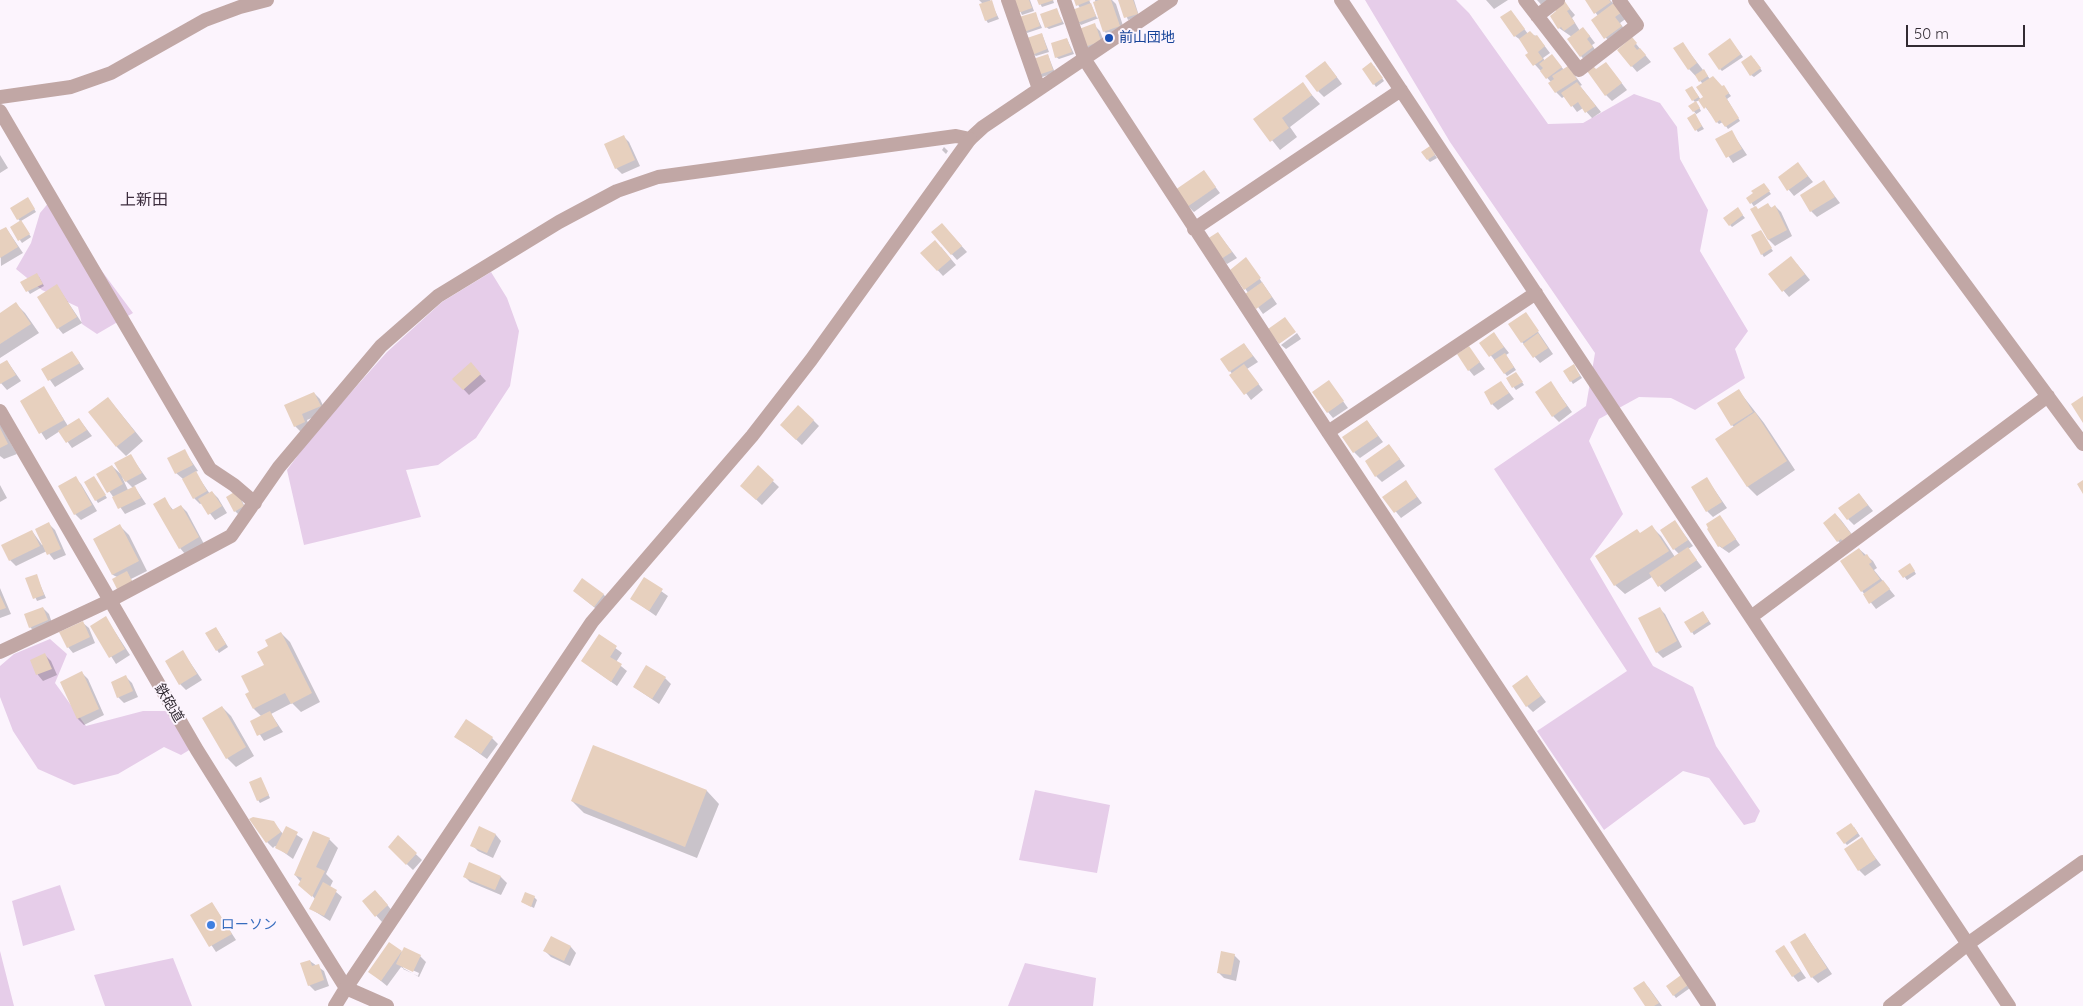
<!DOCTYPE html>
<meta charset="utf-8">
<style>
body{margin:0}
#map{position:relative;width:2083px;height:1006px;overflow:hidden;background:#fcf4fd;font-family:Quicksand,sans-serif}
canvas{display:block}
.scale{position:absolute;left:1906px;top:25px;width:119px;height:22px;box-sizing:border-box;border:2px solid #322b33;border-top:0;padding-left:6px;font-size:15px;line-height:18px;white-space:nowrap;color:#322b33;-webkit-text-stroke:4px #fcf4fd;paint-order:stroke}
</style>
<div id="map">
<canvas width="2083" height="1006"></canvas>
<div class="scale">50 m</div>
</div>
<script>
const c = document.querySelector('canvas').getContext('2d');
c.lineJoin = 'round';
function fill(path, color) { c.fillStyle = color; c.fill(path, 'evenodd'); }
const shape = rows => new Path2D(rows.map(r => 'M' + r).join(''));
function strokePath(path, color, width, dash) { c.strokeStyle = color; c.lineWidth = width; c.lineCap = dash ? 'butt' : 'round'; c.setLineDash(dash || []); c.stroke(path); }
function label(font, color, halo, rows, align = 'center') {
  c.font = font + ' Quicksand,"Noto Sans JP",sans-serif'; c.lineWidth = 4; c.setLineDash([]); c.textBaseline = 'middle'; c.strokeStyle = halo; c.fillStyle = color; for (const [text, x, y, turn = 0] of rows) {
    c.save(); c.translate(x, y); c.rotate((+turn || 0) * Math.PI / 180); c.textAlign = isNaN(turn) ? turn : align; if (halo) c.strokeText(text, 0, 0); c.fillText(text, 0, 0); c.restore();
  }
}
fill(shape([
 [1365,0,1456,0,1469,13,1548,124,1583,123,1634,94,1660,103,1677,127,1680,159,1708,210,1700,251,1748,331,1735,349,1745,378,1695,410,1671,398,1639,397,1599,419,1589,441,1623,514,1590,559,1653,666,1693,687,1716,746,1760,811,1755,822,1744,825,1709,778,1683,771,1604,830,1537,731,1627,671,1494,469,1586,406,1595,353,1450,142],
 [50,201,133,313,97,334,82,324,78,307,42,290,16,269,31,243,40,213],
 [491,272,507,298,519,331,510,386,476,438,438,465,406,470,421,517,304,545,287,470,313,435,387,352,442,302],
 [50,639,67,654,55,683,86,726,143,711,167,711,191,749,181,755,164,747,118,774,74,785,38,769,13,731,0,697,0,666,14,654],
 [1035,790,1110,805,1097,873,1019,860],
 [60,885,75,930,23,946,12,901],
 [0,951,14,1006,0,1006],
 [173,958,192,1006,105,1006,94,975],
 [1025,963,1096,978,1093,1006,1008,1006]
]), '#e6cde9');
fill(shape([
 [979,0,990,0,999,19,988,23,986,20,983,4],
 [1015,0,1030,0,1034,11,1022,15],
 [1038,0,1053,0,1054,3,1042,7],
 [1075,0,1089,0,1097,18,1099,17,1095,0,1112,0,1116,4,1125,32,1110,37,1104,31,1099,18,1081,25,1078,22,1080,8],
 [1120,0,1134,0,1139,16,1128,20],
 [1486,0,1508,0,1494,9],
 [1537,0,1560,0,1546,10],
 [1586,0,1610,0,1627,18,1620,23,1627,33,1611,44,1592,20,1598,16],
 [1564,2,1575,15,1572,18,1580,31,1589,35,1595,43,1592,45,1598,54,1586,62,1581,56,1572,37,1559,28,1558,12],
 [1056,9,1064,24,1049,29,1046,27],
 [1511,11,1528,34,1537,36,1550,53,1543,58,1545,61,1552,56,1564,70,1573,73,1582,85,1580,86,1601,112,1592,118,1583,108,1577,112,1565,96,1562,98,1556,92,1551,82,1527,56,1530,53,1522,41,1515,36],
 [1035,13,1042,28,1027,33,1025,31],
 [1094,25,1100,31,1106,47,1092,52,1086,46],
 [1042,34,1049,52,1036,56,1033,54],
 [1067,39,1074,54,1059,59,1056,57],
 [1632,39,1651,62,1637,72,1618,50],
 [1732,42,1743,57,1722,71,1720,69],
 [1682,43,1710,79,1722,88,1724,87,1731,96,1727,99,1740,121,1728,129,1723,122,1719,124,1717,122,1700,100,1695,102,1693,100,1692,87,1701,100,1704,98,1703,84,1689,69],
 [1048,55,1055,73,1042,77,1039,75],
 [1754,59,1762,71,1754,77,1751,75],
 [1606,63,1627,90,1612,101,1606,95,1596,71],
 [1374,66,1384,81,1376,87,1374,84],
 [1330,68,1342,84,1324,97,1318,91],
 [1302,84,1320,104,1290,127,1297,137,1280,150,1255,119],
 [1698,105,1701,111,1695,115,1704,129,1698,132,1688,119,1696,114,1690,106],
 [1731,131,1747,155,1733,163,1717,139],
 [623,136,629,142,640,166,622,174,616,168],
 [944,147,948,151,946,154,942,150],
 [1432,150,1437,158,1430,162,1428,160],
 [0,155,8,168,0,173],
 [1798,164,1813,182,1794,196,1779,178],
 [1204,172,1220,193,1194,212,1188,206],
 [1824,182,1840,203,1817,217,1811,211],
 [1766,187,1771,194,1754,206,1758,210,1768,205,1772,208,1775,206,1781,212,1792,236,1775,246,1767,238,1755,208,1748,198],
 [30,202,36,212,21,221,31,237,22,243,11,227,21,222,18,219],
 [1740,212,1745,218,1732,227,1730,225],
 [6,228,23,253,1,266,0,232],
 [948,231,967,252,957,260,933,233],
 [1760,232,1773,251,1764,257,1762,254],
 [1218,233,1237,258,1227,264,1221,259],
 [941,247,956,265,943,276,922,253],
 [1246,259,1277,304,1263,314,1232,270],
 [1797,264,1810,280,1789,297,1770,275],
 [39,277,44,286,30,294,22,282],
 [57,286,82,323,63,334,58,328],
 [16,304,25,313,39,333,0,358,0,314],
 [1526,314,1553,354,1540,363,1522,342],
 [1297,333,1301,339,1286,349,1281,345],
 [1494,334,1509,353,1506,355,1516,370,1507,376,1481,343],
 [1244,344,1258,362,1247,369,1263,390,1251,400,1222,360],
 [1469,348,1485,369,1474,376,1469,370],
 [72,352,84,369,55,387,43,370],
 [7,361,21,381,7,390,0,382,0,366],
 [1576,369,1582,378,1573,384,1565,372],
 [476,370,486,381,469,395,454,379],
 [1518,376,1524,385,1516,390,1507,379],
 [1329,382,1348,408,1333,418,1328,412],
 [1501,382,1514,399,1498,410,1492,404],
 [1551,383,1572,412,1559,422,1553,416],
 [44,388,68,426,79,419,92,436,72,448,60,431,46,440,21,401],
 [1739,391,1764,423,1795,470,1757,496,1748,487,1717,439,1735,428,1732,425],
 [314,393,320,399,326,412,307,420,310,428,301,432,295,426,286,406],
 [108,398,143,441,126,456,117,447],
 [813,420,819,426,802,445,787,431],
 [1367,421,1383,442,1360,458,1354,452],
 [0,424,17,454,4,459,0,456],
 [1389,445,1405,466,1382,482,1376,476],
 [184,450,198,471,195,472,210,494,212,492,218,498,227,513,215,520,202,503,200,504,194,498,183,479,176,473],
 [130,455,147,479,134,486,146,504,125,514,98,475,112,466,123,476],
 [122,477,133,488,128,490],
 [758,467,779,487,762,505,748,492],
 [75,478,81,484,97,511,81,520,75,514],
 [94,478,107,498,98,503,96,500],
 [1707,479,1727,508,1713,517,1707,511],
 [1406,482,1422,503,1401,518,1384,497],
 [0,485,7,498,0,502],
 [1859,494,1873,511,1854,525,1848,519],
 [239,495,246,509,238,514,235,511],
 [164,499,174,511,181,506,187,512,204,544,185,554,180,548],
 [1835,514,1841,520,1857,541,1844,547,1838,541],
 [1720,517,1740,545,1729,553,1719,546],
 [1675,522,1693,546,1688,549,1702,567,1665,592,1652,577,1625,594,1615,585,1597,556,1652,527,1661,536,1675,557,1679,554,1674,549],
 [49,524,55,530,66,555,54,560,47,551,16,566,10,560,32,531,42,545,44,544],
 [120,526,129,535,147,571,131,579,135,586,113,575,94,539],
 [1859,549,1873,561,1877,568,1874,570,1895,596,1876,609,1862,591],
 [1912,567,1916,574,1907,580,1900,571],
 [36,575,46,598,37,601,27,579],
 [644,579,668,596,656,616,632,599],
 [0,588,11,614,0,618],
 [574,591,603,594,609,600,600,612],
 [43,608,49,614,53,626,36,633,30,627],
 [1660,609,1665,614,1682,647,1663,658,1657,652],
 [1705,615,1711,624,1694,635,1692,632],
 [106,618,130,655,116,664,92,626],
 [83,623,89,628,95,643,73,653,68,647],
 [218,631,228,647,219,653,217,650],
 [281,633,290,642,320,702,301,712,292,703,271,714,283,732,264,741,252,722,262,717,254,709,269,646],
 [599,636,622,653,616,662,627,671,617,686,582,661],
 [183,652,202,680,186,690,180,684],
 [45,655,51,661,57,675,43,681,38,675,32,660],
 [82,673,88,679,104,715,84,725,78,719,62,682],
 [126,677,132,683,138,697,124,703,118,697],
 [1527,677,1546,702,1533,712,1527,706],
 [665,678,671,684,659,704,634,687],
 [222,707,231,716,254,756,236,767,227,758],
 [456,737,492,738,498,744,487,759],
 [594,746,707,791,719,804,697,858,584,813,572,801],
 [261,779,270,798,260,803,258,800],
 [273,822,283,834,286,828,303,839,293,859,275,846,273,848,267,842],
 [1854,827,1860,836,1847,845,1845,843],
 [480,828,496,835,501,841,493,858,478,851,472,845],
 [398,837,422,860,413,870,389,847],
 [329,839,338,848,326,874,333,881,330,887,342,897,330,921,311,909,315,899,295,875],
 [1861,839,1881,865,1865,876,1859,870],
 [469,864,501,877,507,883,501,895,470,882,464,876],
 [381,897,393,912,382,922,364,902],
 [534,897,537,900,534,908,522,902],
 [212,903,236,940,216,952,192,916],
 [1805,934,1832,974,1818,983,1812,977],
 [551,938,571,947,576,953,570,966,551,957,545,951],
 [390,944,403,953,420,956,426,962,419,977,401,967,387,986,370,972],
 [403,966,419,973,418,976,403,969],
 [1784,947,1806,978,1798,982,1793,976],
 [1234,955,1240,961,1236,981,1224,978,1218,972],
 [310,961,324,971,329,986,315,991,309,985],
 [1684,980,1690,988,1676,998,1668,987],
 [1643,982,1649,988,1662,1006,1646,1006]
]), '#0003');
fill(shape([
 [992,0,997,16,985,21,979,4],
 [1013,0,1029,0,1032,8,1018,13],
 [1037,0,1054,0,1039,5],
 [1074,0,1091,0,1076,6],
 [1099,0,1111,0,1120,26,1103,32,1093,2],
 [1118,0,1133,0,1138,14,1124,18],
 [1564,0,1570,9,1567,11,1575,23,1564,31,1561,27,1558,29,1550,16,1556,11,1553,7],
 [1585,0,1609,0,1611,2,1594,14],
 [1615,2,1622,12,1615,17,1622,26,1604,39,1591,20],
 [1091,3,1096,16,1077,23,1072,10],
 [1057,8,1062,22,1045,28,1040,14],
 [1511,10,1525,29,1514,37,1500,17],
 [1036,12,1040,26,1024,32,1019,17],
 [1095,23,1101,41,1085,47,1079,29],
 [1583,27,1590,36,1587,39,1593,47,1580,57,1567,39],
 [1530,31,1535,36,1537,35,1545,46,1538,52,1543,59,1533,66,1525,55,1528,53,1519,39],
 [1042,33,1047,49,1032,55,1027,38],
 [1632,37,1637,43,1634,46,1637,50,1640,48,1646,55,1631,67,1617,50],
 [1067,38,1072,52,1055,58,1051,43],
 [1730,38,1741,54,1719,70,1708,54],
 [1683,42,1697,63,1688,70,1673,48],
 [1048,54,1053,70,1038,75,1033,59],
 [1552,54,1562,67,1546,79,1540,71,1543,68,1539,64],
 [1751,55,1761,68,1750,76,1741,62],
 [1325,61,1337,77,1317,92,1305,76],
 [1371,62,1383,78,1373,85,1362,69],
 [1606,62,1622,83,1605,96,1587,71,1593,66,1596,69],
 [1568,66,1577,79,1555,93,1548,83,1554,79,1552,76],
 [1704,69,1708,76,1699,82,1695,75],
 [1713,76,1722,86,1724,85,1729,93,1725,96,1739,118,1725,127,1720,120,1716,123,1706,107,1704,109,1698,100,1703,97,1696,87],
 [1303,82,1312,95,1282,118,1289,128,1270,142,1253,119],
 [1577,82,1596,106,1585,113,1578,102,1571,107,1561,93],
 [1692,86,1699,97,1692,101,1685,90],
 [1696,101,1700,108,1693,112,1688,106],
 [1695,113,1702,126,1695,131,1687,118],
 [1732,130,1742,149,1726,158,1715,139],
 [624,135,635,160,615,169,604,144],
 [1430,146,1435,155,1427,160,1421,152],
 [1798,162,1808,176,1787,191,1778,177],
 [1204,170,1216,187,1187,207,1175,190],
 [1824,180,1835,197,1810,212,1800,195],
 [1764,183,1770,191,1750,204,1746,198,1753,193,1751,191],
 [28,197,35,209,17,220,10,208],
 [1768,203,1771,208,1775,205,1787,230,1768,240,1750,209,1756,206,1758,209],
 [1738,207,1743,215,1729,226,1723,218],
 [21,220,30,234,18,241,10,227],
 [942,223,962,246,951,255,931,232],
 [6,227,18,247,0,258,0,230],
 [1761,230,1772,248,1761,255,1751,235],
 [1218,232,1232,252,1221,259,1207,239],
 [935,240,951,259,937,271,920,253],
 [1791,256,1805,274,1782,292,1768,274],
 [1246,257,1261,278,1244,290,1230,270],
 [37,273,43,284,26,292,20,282],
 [1262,282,1272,297,1256,309,1245,294],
 [57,284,77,317,57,329,37,297],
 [16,302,31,324,0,344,0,313],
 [1526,312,1539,331,1521,343,1508,324],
 [1285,317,1296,332,1279,344,1268,329],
 [1494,332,1504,347,1489,357,1479,343],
 [1538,333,1548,348,1533,358,1523,344],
 [1244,343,1253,356,1229,372,1220,359],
 [1469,346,1480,362,1468,371,1457,354],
 [72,351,80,363,48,381,41,369],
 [1505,353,1514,367,1504,374,1494,360],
 [7,360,16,375,0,384,0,364],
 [471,362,481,374,463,390,452,379],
 [1244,364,1259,384,1244,395,1229,375],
 [1574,364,1580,376,1570,382,1563,371],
 [1516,372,1523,382,1512,388,1506,378],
 [1329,380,1344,401,1327,413,1312,392],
 [1501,381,1509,393,1491,405,1484,392],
 [1551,381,1567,406,1552,417,1535,392],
 [44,386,64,420,39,434,20,401],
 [1739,389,1753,412,1731,426,1717,403],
 [314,392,321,406,302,414,305,422,294,427,284,405],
 [2083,396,2083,423,2071,404],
 [108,397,135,432,116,447,88,412],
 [798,405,814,420,796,440,780,425],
 [1755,412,1787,461,1747,487,1715,439],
 [79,418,87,430,66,443,58,431],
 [1367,420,1378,436,1353,453,1342,437],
 [0,428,8,444,0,448],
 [1389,444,1400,459,1375,477,1365,461],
 [185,449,193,465,175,474,167,458],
 [131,454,142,473,125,482,114,463],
 [112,465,123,484,107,493,96,474],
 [758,465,774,480,756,500,740,486],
 [196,471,207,491,193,499,182,479],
 [76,476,92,505,74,515,58,486],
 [94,476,106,495,95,501,84,482],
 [1707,477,1722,502,1706,512,1691,487],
 [1406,480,1417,497,1394,513,1382,497],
 [2083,480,2083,494,2077,484],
 [135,486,141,498,118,509,112,497],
 [212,491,222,506,208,515,198,499],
 [236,491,244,506,234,512,226,497],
 [1859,493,1868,505,1847,520,1838,508],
 [165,497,172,510,181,505,199,537,179,549,153,504],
 [1835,513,1852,535,1843,542,1841,539,1837,542,1823,523],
 [1720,515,1736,539,1722,548,1720,546,1718,547,1707,529,1708,528,1706,524],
 [1675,520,1688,540,1673,550,1660,530],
 [49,522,61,549,47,555,35,529],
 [120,524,139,561,112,575,93,539],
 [1652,525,1669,551,1614,586,1595,556,1637,529,1640,533],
 [32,530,40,546,9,561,1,545],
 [1688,547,1697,560,1658,587,1649,573],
 [1859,548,1864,556,1867,554,1872,562,1869,564,1880,579,1861,592,1840,561],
 [1910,563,1915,571,1903,578,1898,571],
 [127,571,133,583,118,591,112,579],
 [37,574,44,595,33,599,25,578],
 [644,577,663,589,649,611,630,599],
 [582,578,604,594,594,607,573,591],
 [1883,580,1890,589,1869,604,1863,594],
 [0,595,6,608,0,610],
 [43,607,48,620,29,628,24,614],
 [1660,607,1677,641,1656,653,1638,618],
 [1703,611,1709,621,1691,633,1684,622],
 [106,616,125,649,109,658,90,626],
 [83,621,90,637,67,648,59,632],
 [216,627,226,644,216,651,205,633],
 [281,632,312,693,291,704,285,693,253,709,245,694,249,692,241,676,264,665,257,652,268,646,265,640],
 [599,634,617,646,610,657,622,664,611,682,581,661],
 [183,650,197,674,179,685,165,661],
 [45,653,52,669,36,675,30,660],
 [646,665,666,677,652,699,633,687],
 [82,671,99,709,77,719,60,682],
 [126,675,133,691,117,698,111,682],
 [1527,675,1541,696,1526,707,1512,686],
 [222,706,246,747,226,759,202,718],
 [270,711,278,726,257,736,250,721],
 [466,719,493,737,481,754,454,737],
 [593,745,707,790,685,847,571,801],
 [261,777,269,795,257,801,249,782],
 [253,817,274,821,281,832,266,843,249,819],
 [1851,823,1858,833,1844,844,1836,833],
 [286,826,298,832,287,854,275,848],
 [479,826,496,834,487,853,470,846],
 [313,831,330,838,316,867,325,871,312,897,298,885,302,878,294,875],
 [398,835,417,853,406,865,388,847],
 [1862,837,1876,859,1858,871,1844,849],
 [469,862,501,876,495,890,463,877],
 [323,882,337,890,324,916,309,909],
 [375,890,388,905,375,917,362,901],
 [525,892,535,896,531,907,521,902],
 [212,902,232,934,209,947,190,915],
 [1805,933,1827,968,1811,978,1790,942],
 [551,936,571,946,564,961,543,951],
 [389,942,402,951,381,981,368,972],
 [1784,945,1801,971,1792,977,1775,951],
 [404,947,421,955,413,972,396,964],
 [1221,951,1235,954,1231,975,1217,973],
 [310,960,312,966,319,964,324,980,308,986,300,963],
 [1681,975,1688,985,1673,996,1666,986],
 [1644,981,1659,1003,1654,1006,1645,1006,1633,988]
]), '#e7d0be');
strokePath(shape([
 [1008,0,1039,89],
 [1064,0,1085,60,1328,432,1709,1006],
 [1341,0,2009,1006],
 [1525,0,1579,70,1637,25,1619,0],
 [1755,0,2083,444],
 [1537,16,1558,0],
 [0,97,71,87,111,73,205,20,240,7,267,0],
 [0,111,210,469,234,485,255,503],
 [1194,229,1401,90],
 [0,411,197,750,346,988],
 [1328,432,1536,293],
 [1751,617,2048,396],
 [0,652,109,601,231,536,279,467,381,346,438,296,559,222,617,191,658,177,956,136,970,139,983,127,1171,0],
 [346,988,387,1006],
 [335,1006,346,988],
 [1890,1006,1969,943,2083,862]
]), '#c1a7a5', 14);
strokePath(shape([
 [346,988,592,622,752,436,811,360,970,139]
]), '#c1a7a5', 14);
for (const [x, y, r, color] of [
 [1109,38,5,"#1a4fb4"],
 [211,925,5,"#3f7fe0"]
]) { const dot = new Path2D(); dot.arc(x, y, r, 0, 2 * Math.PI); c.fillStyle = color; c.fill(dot); strokePath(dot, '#fcf4fd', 2); }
label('14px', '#164399', '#fcf4fd', [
 ["前山団地",1119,38]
], 'left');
label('14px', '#322b33', '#fcf4fd', [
 ["鉄砲道",169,703,59]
]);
label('14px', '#366cbe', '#fcf4fd', [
 ["ローソン",221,925]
], 'left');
label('16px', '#3c2d3e', '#fcf4fd', [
 ["上新田",144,200]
]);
</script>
